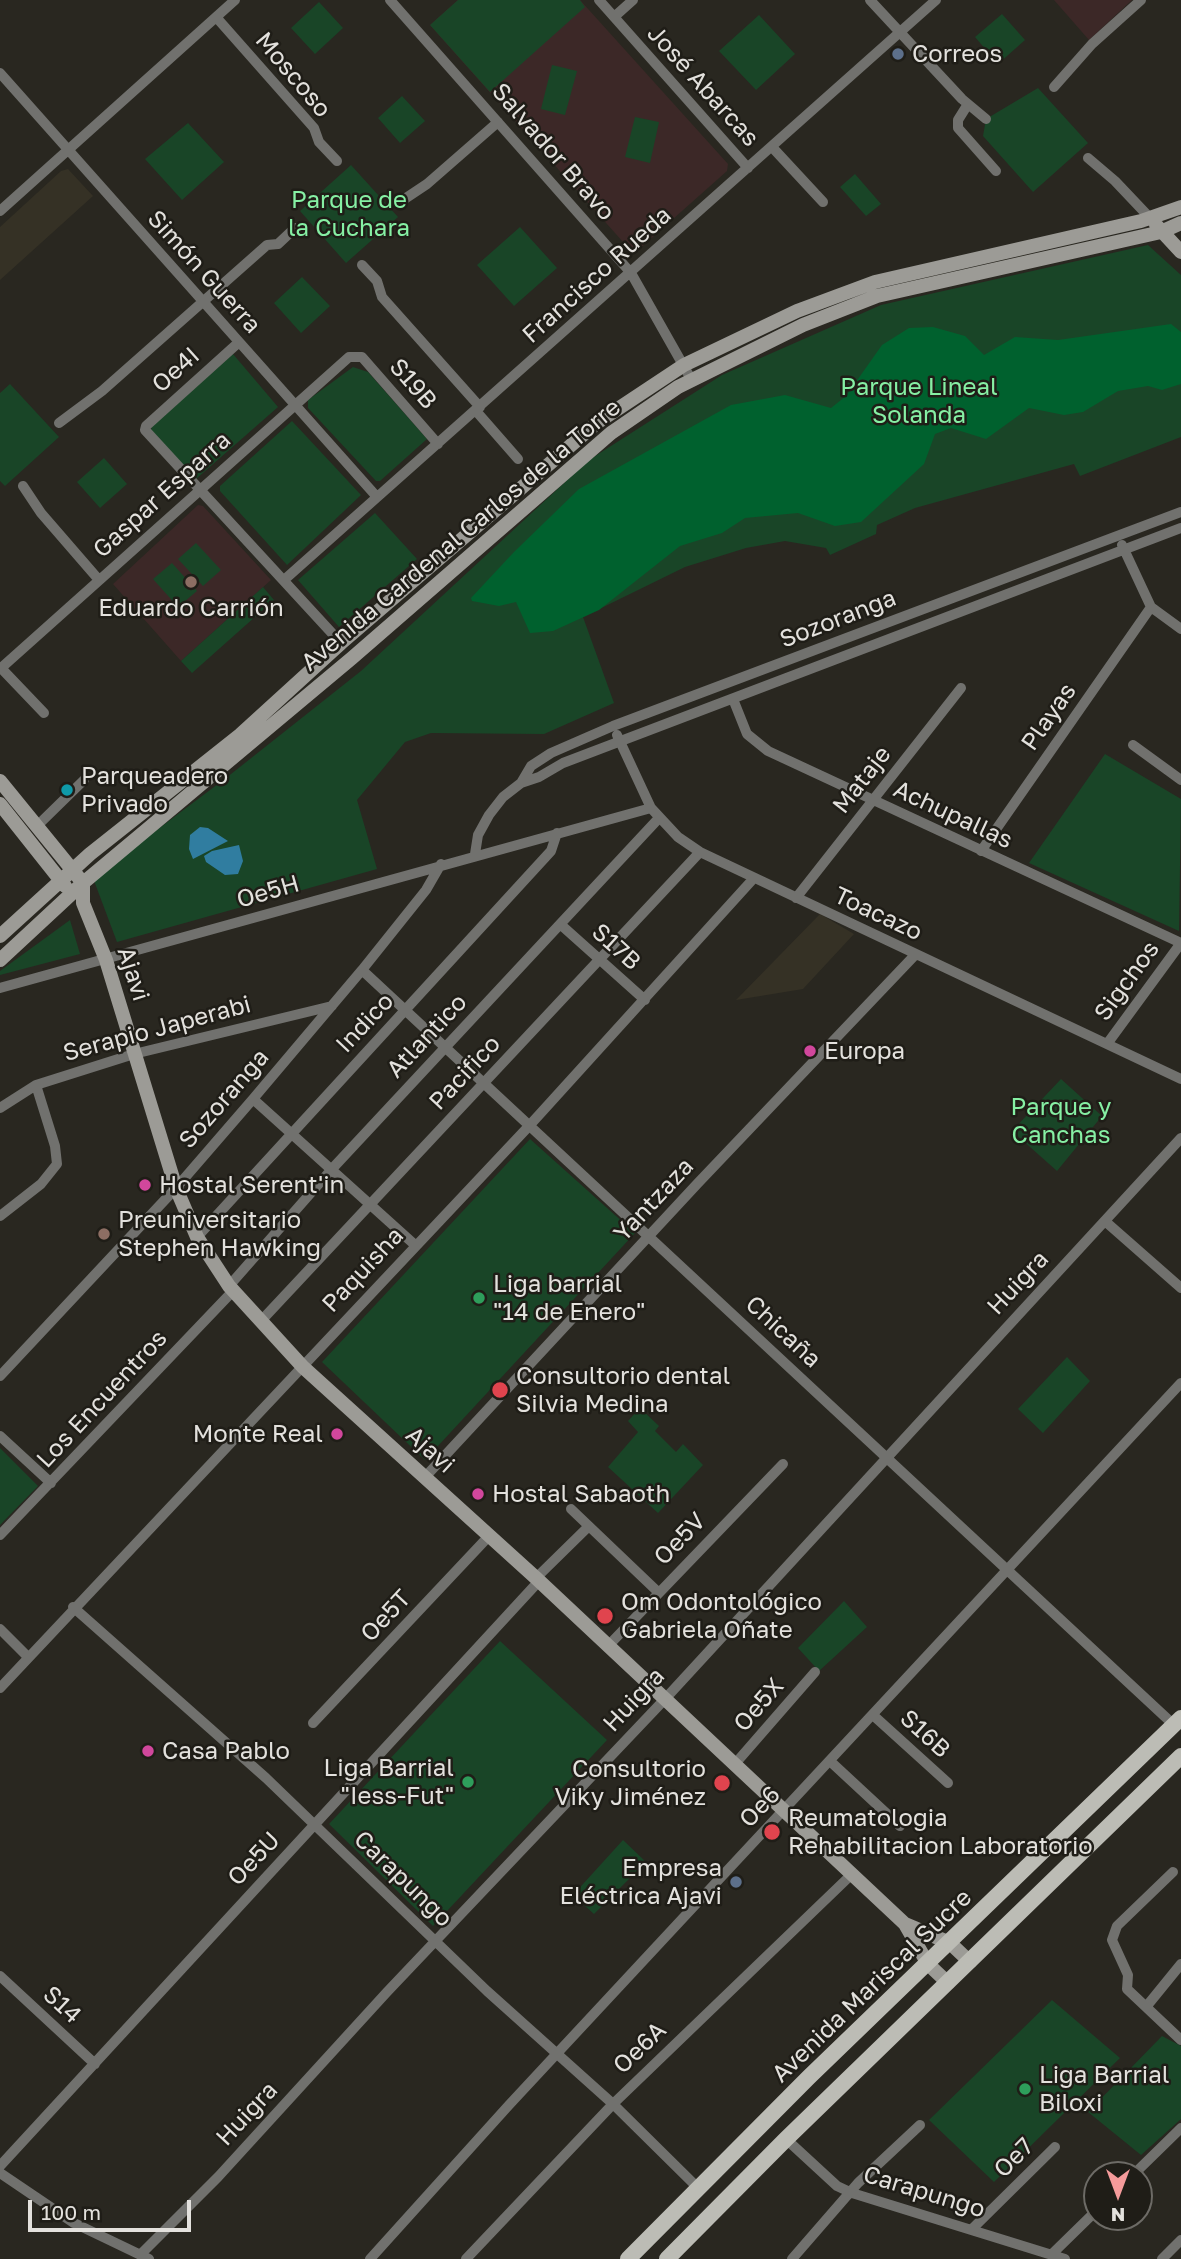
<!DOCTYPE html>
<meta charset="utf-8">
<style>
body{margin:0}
#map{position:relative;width:1181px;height:2259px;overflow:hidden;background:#292720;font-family:"Golos Text",sans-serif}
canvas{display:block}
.north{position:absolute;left:1083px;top:2161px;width:70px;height:70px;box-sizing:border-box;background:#1f1d17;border:2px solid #6d6b66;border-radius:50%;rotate:180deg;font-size:19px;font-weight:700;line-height:28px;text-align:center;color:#e3e1dd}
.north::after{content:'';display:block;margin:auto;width:24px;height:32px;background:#f59b9b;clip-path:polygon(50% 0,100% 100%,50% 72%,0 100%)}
.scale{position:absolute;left:28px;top:2200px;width:163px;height:32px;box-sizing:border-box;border:4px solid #e3e1dd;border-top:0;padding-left:9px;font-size:21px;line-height:24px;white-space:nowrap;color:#e3e1dd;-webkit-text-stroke:5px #1f1d17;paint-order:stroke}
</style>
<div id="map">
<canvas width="1181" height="2259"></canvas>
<div class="north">N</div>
<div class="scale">100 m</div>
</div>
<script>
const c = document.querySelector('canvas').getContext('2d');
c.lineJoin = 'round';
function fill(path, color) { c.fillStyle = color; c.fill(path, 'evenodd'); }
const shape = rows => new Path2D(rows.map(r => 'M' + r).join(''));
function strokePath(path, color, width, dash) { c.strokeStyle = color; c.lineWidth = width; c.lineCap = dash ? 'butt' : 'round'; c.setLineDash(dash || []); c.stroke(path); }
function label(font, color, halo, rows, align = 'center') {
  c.font = font + ' "Golos Text",sans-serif'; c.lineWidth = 5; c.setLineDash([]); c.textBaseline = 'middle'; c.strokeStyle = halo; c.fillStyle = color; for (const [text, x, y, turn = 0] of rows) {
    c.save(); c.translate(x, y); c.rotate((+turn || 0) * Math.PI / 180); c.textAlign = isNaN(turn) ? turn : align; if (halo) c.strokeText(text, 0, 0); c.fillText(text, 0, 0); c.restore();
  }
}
fill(shape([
 [68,169,93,196,0,280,0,227,61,171],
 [820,914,854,934,803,989,736,1000]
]), '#353125');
fill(shape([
 [458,0,580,0,728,164,727,171,637,251,631,251,430,25],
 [1054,0,1132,0,1089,40],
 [198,505,203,506,271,580,181,661,113,584]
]), '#3c2827');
fill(shape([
 [458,0,580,0,585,7,490,92,430,25],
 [319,2,343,28,315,54,291,28],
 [1002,14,1025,40,998,64,975,37],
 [759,15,795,54,756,90,719,51],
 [552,65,577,71,565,115,541,109],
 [1038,88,1088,143,1033,192,983,136,986,119],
 [402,96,425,121,400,143,378,118],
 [635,117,659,122,650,163,625,157],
 [188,123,224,162,182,200,145,159],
 [351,165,398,217,346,263,300,211],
 [855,174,881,204,866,216,840,187],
 [520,227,557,268,514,306,477,265],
 [1148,245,1181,275,1181,437,1080,476,1074,464,915,508,877,525,876,534,830,555,826,548,785,541,746,548,685,567,583,617,614,703,544,734,431,733,405,742,357,800,377,869,117,942,93,878,226,778,361,671,589,460,722,375,881,305],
 [302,277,330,306,301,333,274,303],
 [233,354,278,407,196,479,151,430,152,426],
 [353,367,368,372,427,439,380,481,376,481,308,408,308,400],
 [10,384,59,437,5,486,0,481,0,393],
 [292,421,361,495,287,565,220,491,220,486],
 [104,458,127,484,100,508,77,482],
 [375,513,417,559,339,627,298,580],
 [196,543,221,570,203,586,178,559],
 [172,563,197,591,178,607,153,579],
 [263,587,274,600,192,673,181,661],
 [1105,754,1181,799,1179,931,1029,863],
 [70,920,80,954,0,975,0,971],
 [1061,1079,1102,1116,1057,1171,1012,1131],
 [530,1139,635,1233,425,1460,322,1362],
 [1067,1357,1090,1381,1043,1433,1018,1409],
 [640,1408,659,1426,655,1431,676,1452,683,1444,703,1465,658,1513,608,1467,638,1432,628,1421],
 [0,1448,38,1486,0,1525],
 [844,1601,867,1627,819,1671,798,1648],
 [500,1641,607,1740,433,1926,329,1824],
 [623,1840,646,1862,594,1914,573,1895],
 [1052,2000,1120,2058,994,2182,929,2120],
 [1162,2036,1181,2046,1181,2119,1141,2155,1088,2112]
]), '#194527');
fill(shape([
 [1171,324,1181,332,1181,384,1162,390,1148,386,1118,391,1083,412,1064,415,1029,408,986,439,951,428,935,434,924,464,861,522,835,526,798,513,745,518,722,533,680,546,599,610,553,631,530,633,516,602,499,606,472,601,471,598,514,552,579,489,731,405,785,395,831,408,846,396,882,345,909,328,933,327,965,336,984,355,1015,337,1058,340]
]), '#00612e');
fill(shape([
 [200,827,208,828,228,841,193,859,189,849,190,835],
 [239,845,243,861,238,874,225,875,206,862,204,856,212,851]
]), '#307da0');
strokePath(shape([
 [390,0,631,273,691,379],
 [599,0,748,168],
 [870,0,962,99,986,119],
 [216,17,314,128,319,142,337,161],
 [614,17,633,0],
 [0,73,377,497],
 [1054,87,1092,44,1141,0],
 [968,104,958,120,958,128,996,171],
 [772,147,823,202],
 [1088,158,1115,181,1151,219],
 [403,200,427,184,498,122],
 [0,211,235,0],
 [362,265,377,281,382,297,480,407],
 [238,343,146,426,145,430,341,643],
 [476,411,518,459],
 [59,423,102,391,267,245,278,244,295,228],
 [23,486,41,513,99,580],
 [1122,545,1151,607,1181,629],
 [284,580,936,0],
 [1,668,44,713],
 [0,669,349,357,362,357,438,444],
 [733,699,747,734,768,751,1181,943],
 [617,735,651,808,678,837,700,852,1181,1079],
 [1133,745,1181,780],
 [521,783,539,777,563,763,1181,528],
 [37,826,84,780],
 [981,851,1151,607],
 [475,854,478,835,489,815,503,797,521,783,531,766,551,753,613,726,1181,512],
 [796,898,961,688],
 [560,924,645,1000],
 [362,970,1174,1725],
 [0,988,651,808],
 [1107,1044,1181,943],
 [253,1099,415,1245],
 [0,1108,36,1085,134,1054,332,1006],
 [0,1216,41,1184,57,1164,55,1146,36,1085],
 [1106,1222,1181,1288],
 [197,1237,551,851,557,833],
 [229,1286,331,1170,659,818],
 [260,1322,700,852],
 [0,1376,176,1188,253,1099,362,970,426,890,441,864],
 [0,1436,51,1483],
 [426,1476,698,1183,915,955],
 [571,1509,658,1592],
 [0,1535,233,1291],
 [536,1578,588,1527],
 [73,1607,266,1778,487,1991,613,2104,697,2187],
 [0,1629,28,1657],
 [608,1646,783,1464],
 [0,1688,529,1126,754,878],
 [874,1716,948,1783],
 [313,1723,489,1536],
 [831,1762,900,1826],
 [734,1765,815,1672],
 [1173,1872,1117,1926,1112,1940,1128,1975,1127,1989,1181,2040],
 [0,1976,95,2064],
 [1146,2007,1181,1964],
 [786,2139,837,2186,852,2193,1065,2259],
 [0,2166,539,1581],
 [0,2173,74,2223,149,2259],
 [1133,2175,1181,2128],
 [973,2228,1055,2147],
 [1053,2253,1097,2210],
 [140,2255,218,2177,387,1992,665,1699,1181,1138],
 [370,2259,509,2105,1181,1383],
 [466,2259,613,2104,851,1875],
 [792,2259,858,2183,920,2125],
 [1162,2259,1181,2240]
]), '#71716e', 10);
strokePath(shape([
 [1156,225,1181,252],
 [0,781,83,883,83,903,106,960,176,1188,197,1237,229,1286,303,1367,536,1578,905,1924,928,1964,948,1983],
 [0,804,65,886],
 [0,936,90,854,240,735,341,643,598,422,684,365,797,311,875,282,1141,221,1181,207],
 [0,960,83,883,352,658,611,433,678,387,803,325,877,296,1161,232,1181,223],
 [905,1924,950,1943,970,1962]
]), '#9c9b96', 14);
strokePath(shape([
 [628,2259,809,2077,1181,1718],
 [667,2259,786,2139,1181,1756]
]), '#bcbcb5', 16);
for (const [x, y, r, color] of [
 [898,54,7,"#5c6f8a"],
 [191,582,7,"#8d6e63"],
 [67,790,7,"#0f9aa8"],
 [810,1051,7,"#d1479c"],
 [145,1185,7,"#d1479c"],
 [104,1234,7,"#8d6e63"],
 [479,1298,7,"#2e9e5b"],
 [500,1390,9,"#e0444e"],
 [337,1434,7,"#d1479c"],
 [478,1494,7,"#d1479c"],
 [605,1616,9,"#e0444e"],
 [148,1751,7,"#d1479c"],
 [468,1782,7,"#2e9e5b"],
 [722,1783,9,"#e0444e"],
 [772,1832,9,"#e0444e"],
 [736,1882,7,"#5c6f8a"],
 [1025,2089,7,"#2e9e5b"]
]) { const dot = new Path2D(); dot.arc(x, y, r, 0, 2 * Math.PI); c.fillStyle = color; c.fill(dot); strokePath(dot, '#1f1d17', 2.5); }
label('24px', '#e3e1dd', '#1f1d17', [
 ["Correos",912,54],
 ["Eduardo Carrión",191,608,"center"],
 ["Parqueadero",81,776],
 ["Privado",81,804],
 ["Europa",824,1051],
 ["Hostal Serent'in",159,1185],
 ["Preuniversitario",118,1220],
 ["Stephen Hawking",118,1248],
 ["Liga barrial",493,1284],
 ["\"14 de Enero\"",493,1312],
 ["Consultorio dental",516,1376],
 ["Silvia Medina",516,1404],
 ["Monte Real",323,1434,"right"],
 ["Hostal Sabaoth",492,1494],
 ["Om Odontológico",621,1602],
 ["Gabriela Oñate",621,1630],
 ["Casa Pablo",162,1751],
 ["Liga Barrial",454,1768,"right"],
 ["\"Iess-Fut\"",454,1796,"right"],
 ["Consultorio",706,1769,"right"],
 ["Viky Jiménez",706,1797,"right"],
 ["Reumatologia",788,1818],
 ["Rehabilitacion Laboratorio",788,1846],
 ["Empresa",722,1868,"right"],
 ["Eléctrica Ajavi",722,1896,"right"],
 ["Liga Barrial",1039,2075],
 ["Biloxi",1039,2103]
], 'left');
label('24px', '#e3e1dd', '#1f1d17', [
 ["Moscoso",293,75,50],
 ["José Abarcas",703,86,48],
 ["Salvador Bravo",553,152,49],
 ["Simón Guerra",204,272,48],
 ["Francisco Rueda",597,275,-42],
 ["Oe4I",176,370,-42],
 ["S19B",413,384,49],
 ["Gaspar Esparra",162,495,-42],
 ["Avenida Cardenal Carlos de la Torre",461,535,-40],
 ["Sozoranga",838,619,-21],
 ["Playas",1049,717,-55],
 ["Mataje",862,780,-52],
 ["Achupallas",953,815,25],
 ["Oe5H",268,892,-16],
 ["Toacazo",878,914,25],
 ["S17B",616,947,42],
 ["Ajavi",133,974,72],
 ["Sigchos",1127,981,-54],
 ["Indico",365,1023,-47],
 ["Serapio Japerabi",157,1029,-15],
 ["Atlantico",427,1036,-47],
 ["Pacifico",465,1073,-47],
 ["Sozoranga",224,1099,-49],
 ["Yantzaza",654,1200,-47],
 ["Paquisha",363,1270,-47],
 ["Huigra",1018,1283,-47],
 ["Chicaña",783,1332,43],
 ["Los Encuentros",102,1399,-47],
 ["Ajavi",430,1450,42],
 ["Oe5V",680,1539,-46],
 ["Oe5T",386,1616,-47],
 ["Huigra",634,1700,-47],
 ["Oe5X",759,1705,-49],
 ["S16B",925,1734,42],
 ["Oe6",760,1807,-46],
 ["Oe5U",254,1859,-47],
 ["Carapungo",403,1879,44],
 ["Avenida Mariscal Sucre",872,1986,-44],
 ["S14",62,2005,43],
 ["Oe6A",640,2048,-44],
 ["Huigra",247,2114,-47],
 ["Oe7",1014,2158,-45],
 ["Carapungo",924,2192,17]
]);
label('24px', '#86f0a4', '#1f1d17', [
 ["Parque de",349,200],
 ["la Cuchara",349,228],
 ["Parque Lineal",919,387],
 ["Solanda",919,415],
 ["Parque y",1061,1107],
 ["Canchas",1061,1135]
]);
</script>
